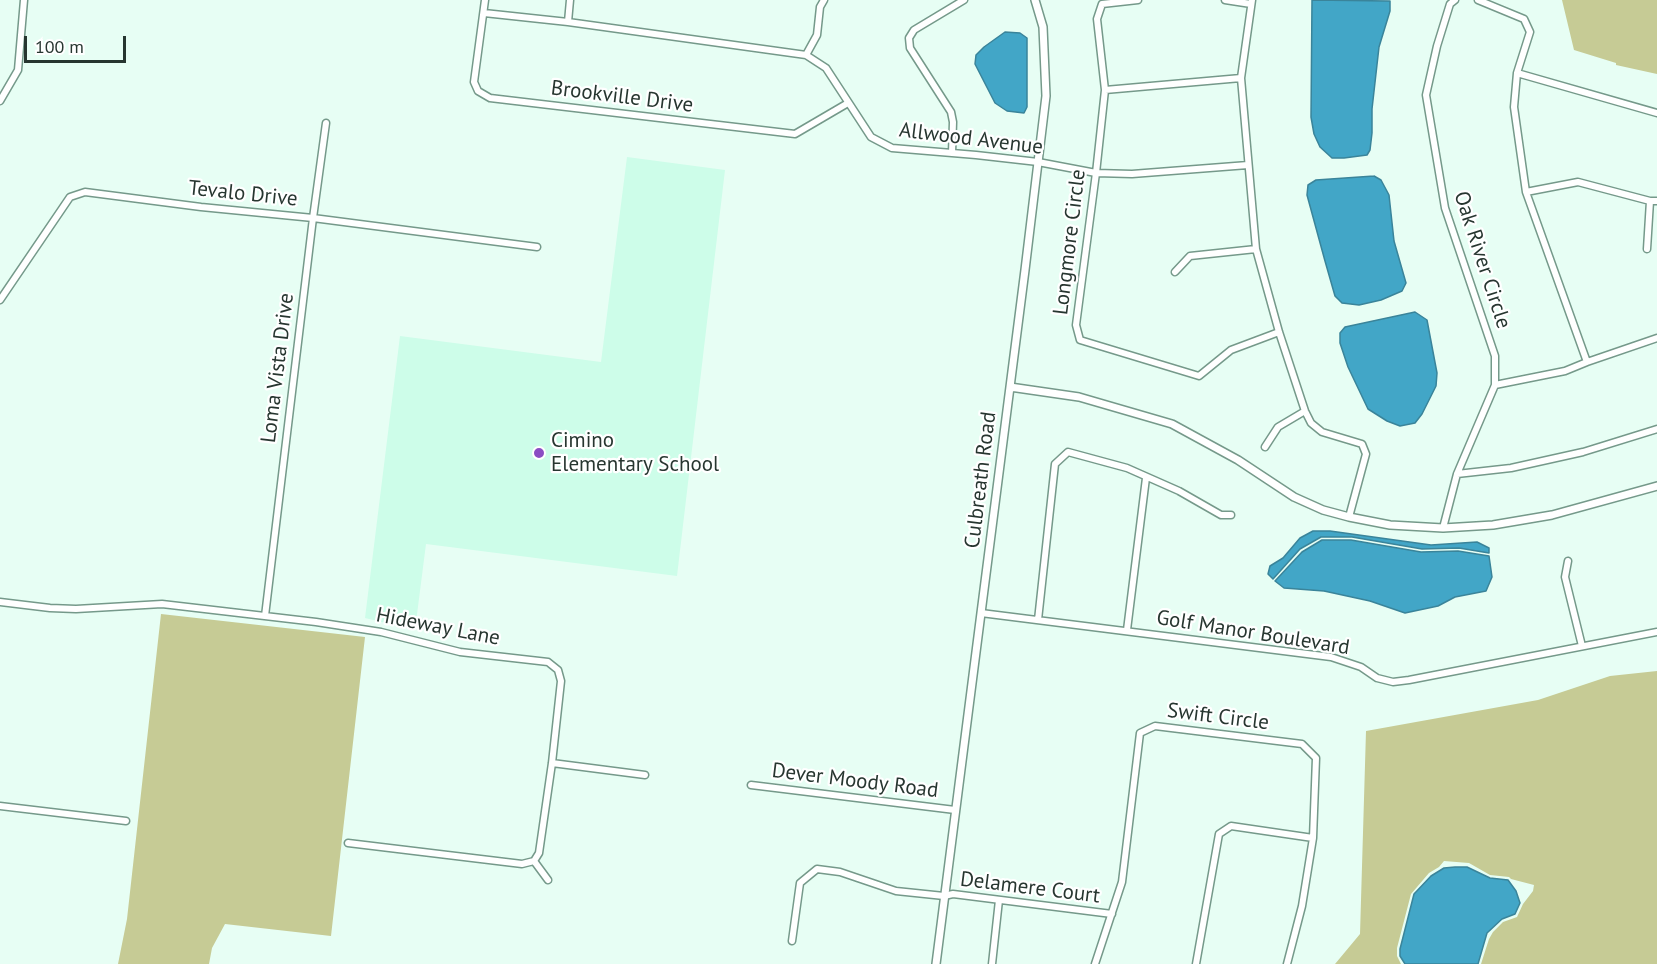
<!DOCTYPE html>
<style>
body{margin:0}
#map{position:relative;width:1657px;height:964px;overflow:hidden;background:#e7fef4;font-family:"PT Sans",sans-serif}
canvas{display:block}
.scale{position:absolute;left:24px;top:36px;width:102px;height:27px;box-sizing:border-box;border:3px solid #273630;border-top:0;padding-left:8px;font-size:18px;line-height:21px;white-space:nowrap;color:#273630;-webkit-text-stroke:4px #fff;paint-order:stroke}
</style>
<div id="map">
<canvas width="1657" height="964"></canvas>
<div class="scale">100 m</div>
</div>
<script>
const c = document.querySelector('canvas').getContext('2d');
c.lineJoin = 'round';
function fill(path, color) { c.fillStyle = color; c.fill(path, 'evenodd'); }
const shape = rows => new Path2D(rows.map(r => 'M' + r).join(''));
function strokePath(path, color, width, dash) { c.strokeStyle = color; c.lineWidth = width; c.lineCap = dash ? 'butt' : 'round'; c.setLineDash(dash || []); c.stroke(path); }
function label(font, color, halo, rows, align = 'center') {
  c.font = font + ' "PT Sans",sans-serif'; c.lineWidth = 4.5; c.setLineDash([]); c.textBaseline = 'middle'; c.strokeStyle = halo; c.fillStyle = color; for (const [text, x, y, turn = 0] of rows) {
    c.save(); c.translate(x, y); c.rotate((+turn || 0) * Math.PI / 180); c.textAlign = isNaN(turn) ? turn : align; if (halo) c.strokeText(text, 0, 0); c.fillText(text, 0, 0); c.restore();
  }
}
fill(shape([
 [627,157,725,170,677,576,426,544,415,630,365,618,400,336,601,362]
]), '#cdfde9');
fill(shape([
 [1562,0,1657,0,1657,74,1616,65,1616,63,1574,50],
 [161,614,365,637,331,936,225,924,212,948,209,964,118,964,127,919],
 [1657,671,1657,964,1481,964,1489,939,1493,932,1503,922,1517,917,1523,904,1533,891,1534,885,1511,879,1509,877,1490,875,1469,863,1444,861,1439,867,1429,873,1411,894,1397,948,1397,956,1401,964,1335,964,1360,934,1366,731,1538,700,1610,676]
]), '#c6cb95');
const water = shape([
 [1312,0,1390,1,1390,11,1379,47,1372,109,1372,133,1370,150,1367,155,1344,158,1332,158,1320,147,1314,134,1311,117,1312,0],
 [1005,32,1020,33,1027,38,1027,107,1024,113,1007,111,995,103,975,64,976,55,984,47,1005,32],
 [1374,176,1381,180,1389,195,1394,241,1406,283,1402,291,1381,300,1359,305,1342,303,1335,296,1325,261,1307,195,1308,185,1316,180,1374,176],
 [1415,312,1427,320,1437,373,1436,386,1422,414,1415,423,1400,426,1387,421,1368,409,1348,367,1340,343,1340,333,1345,327,1415,312],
 [1313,531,1330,531,1431,545,1477,542,1489,548,1489,553,1459,548,1422,549,1352,537,1321,537,1300,549,1273,579,1268,574,1270,566,1283,558,1300,538,1313,531],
 [1322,540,1351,540,1421,552,1458,551,1489,556,1492,577,1486,591,1455,597,1438,606,1405,613,1370,601,1324,591,1284,588,1275,581,1302,552,1322,540],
 [1455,867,1467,867,1490,878,1508,880,1516,891,1520,903,1515,914,1502,919,1487,933,1478,964,1405,964,1400,956,1400,949,1414,894,1431,876,1444,868,1455,867]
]);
fill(water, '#42a6c7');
strokePath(water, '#3a849a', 1.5);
const minor = shape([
 [485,0,474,82,478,91,490,98,795,134,848,103],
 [1138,0,1102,4,1097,19,1105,90,1096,173,1076,325,1080,340,1199,376,1231,350,1279,332],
 [1225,0,1251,4],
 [1252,0,1241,78,1256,249,1279,332,1305,411,1311,423,1322,432,1362,444,1366,454,1349,517],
 [1478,0,1524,19,1530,32,1517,73,1514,107,1526,192,1587,362],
 [484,13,568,22,806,55,826,68,871,137,892,148,976,155,1038,162,1096,173,1132,174,1248,165],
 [568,22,570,0],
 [806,55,817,35,820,7,824,0],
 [1517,73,1657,113],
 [1105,90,1241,78],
 [0,101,18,70,24,0],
 [952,153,953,122,951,112,910,48,909,38,914,30,964,0],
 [1526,192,1578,182,1650,201,1657,201],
 [1647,249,1650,201],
 [1175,272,1190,256,1256,249],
 [0,300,70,197,85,192,201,207,313,218,537,247],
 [1495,385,1565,371,1587,362,1657,338],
 [1265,447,1278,427,1305,411],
 [1457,474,1511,468,1583,452,1657,429],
 [1443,528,1457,474,1495,385,1495,356,1445,208,1426,95,1437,46,1450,4,1455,0],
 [1568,561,1565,577,1582,646],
 [0,602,50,608,76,609,162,604,316,622,381,632,460,652,548,662,558,670,561,681,552,763,539,853,534,861,522,864,348,843],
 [981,613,1331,657,1361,667,1377,678,1393,682,1409,680,1657,632],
 [265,616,313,218,326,123],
 [1038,620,1055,464,1068,452,1127,468,1179,491,1221,515,1231,515],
 [1127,630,1146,478],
 [552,763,645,775],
 [751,785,955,810],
 [0,806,126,821],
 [534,861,548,880],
 [792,941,800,883,817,869,840,872,896,891,944,896,953,894,1112,914],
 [992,964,999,900],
 [1095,964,1122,882,1140,733,1155,726,1302,744,1316,758,1313,838,1302,906,1287,964],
 [1196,964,1219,834,1231,826,1313,838]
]);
const tertiary = shape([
 [1010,387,1079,397,1172,424,1238,460,1294,497,1323,510,1349,517,1390,525,1443,528,1493,525,1552,515,1657,486],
 [936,964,1025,270,1046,96,1043,27,1035,0]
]);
strokePath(minor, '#75998a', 9);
strokePath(tertiary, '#75998a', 10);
strokePath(minor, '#fff', 6);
strokePath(tertiary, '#fff', 7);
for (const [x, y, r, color] of [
 [539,453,6,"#8b4dc3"]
]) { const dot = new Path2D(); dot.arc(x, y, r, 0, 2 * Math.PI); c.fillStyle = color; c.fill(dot); strokePath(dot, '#fff', 2); }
label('21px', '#273630', '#fff', [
 ["Brookville Drive",622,97,7],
 ["Allwood Avenue",971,139,7],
 ["Tevalo Drive",243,194,6],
 ["Longmore Circle",1070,242,-83],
 ["Oak River Circle",1482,260,72],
 ["Loma Vista Drive",278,368,-83],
 ["Culbreath Road",981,480,-83],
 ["Hideway Lane",438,627,11],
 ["Golf Manor Boulevard",1253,633,9],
 ["Swift Circle",1218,717,7],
 ["Dever Moody Road",855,781,7],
 ["Delamere Court",1030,888,7]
]);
label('21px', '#273630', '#fff', [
 ["Cimino",551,441],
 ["Elementary School",551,465]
], 'left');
</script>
